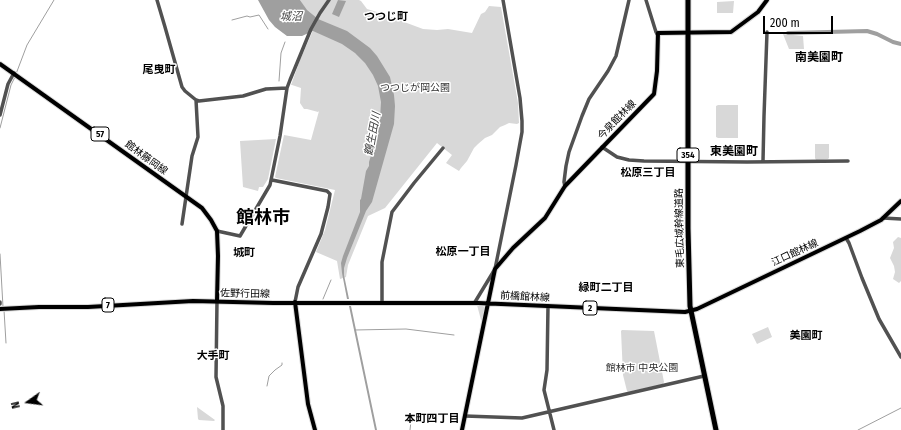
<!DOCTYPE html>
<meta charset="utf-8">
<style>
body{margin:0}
#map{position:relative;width:901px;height:430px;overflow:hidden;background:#fff;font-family:"Fira Sans Condensed",sans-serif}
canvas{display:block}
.north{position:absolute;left:8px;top:382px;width:40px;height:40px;-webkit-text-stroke:3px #fff;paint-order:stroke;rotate:256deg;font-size:11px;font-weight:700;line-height:16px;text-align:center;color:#000}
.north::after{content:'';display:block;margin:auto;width:14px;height:18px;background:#000;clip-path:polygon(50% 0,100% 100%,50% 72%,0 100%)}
.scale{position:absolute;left:763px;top:16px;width:70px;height:18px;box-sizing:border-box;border:2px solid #000;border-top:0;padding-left:5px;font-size:12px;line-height:14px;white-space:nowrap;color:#000;-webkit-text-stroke:3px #fff;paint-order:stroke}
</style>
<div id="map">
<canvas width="901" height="430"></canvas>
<div class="north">N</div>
<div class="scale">200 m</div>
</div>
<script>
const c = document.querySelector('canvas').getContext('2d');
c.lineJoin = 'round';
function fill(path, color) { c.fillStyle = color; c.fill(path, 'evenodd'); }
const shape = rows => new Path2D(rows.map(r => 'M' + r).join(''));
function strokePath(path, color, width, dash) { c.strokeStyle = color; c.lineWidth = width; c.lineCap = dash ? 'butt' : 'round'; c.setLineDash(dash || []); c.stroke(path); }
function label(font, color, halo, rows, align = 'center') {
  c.font = font + ' "Fira Sans Condensed","Noto Sans JP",sans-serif'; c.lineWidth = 3; c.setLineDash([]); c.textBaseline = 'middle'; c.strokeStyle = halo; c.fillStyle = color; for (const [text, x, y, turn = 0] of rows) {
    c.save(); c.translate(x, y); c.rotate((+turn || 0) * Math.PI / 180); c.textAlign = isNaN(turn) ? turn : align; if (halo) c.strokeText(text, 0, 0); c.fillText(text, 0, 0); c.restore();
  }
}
fill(shape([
 [300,0,359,0,361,1,367,9,380,13,423,29,437,30,448,29,472,33,481,14,485,12,489,6,501,7,518,103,519,123,517,124,509,123,505,125,500,127,492,135,485,138,478,144,474,148,467,161,461,168,459,171,446,163,452,155,437,143,385,208,368,216,348,265,346,277,340,279,337,261,316,252,325,230,335,190,276,178,275,177,284,135,311,140,319,111,318,112,307,109,304,109,300,103,301,88,292,85,291,85,300,60,314,28,306,10],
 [734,1,733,13,717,13,717,2],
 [783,34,803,36,804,49,789,49],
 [718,105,738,105,738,138,718,138,716,137,716,106],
 [276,139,268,179,263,187,259,187,258,191,243,187,240,141],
 [815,144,829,144,829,158,828,159,816,160,815,158],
 [898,237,901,238,901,281,899,283,893,279,895,272,894,266,890,258,894,248,893,242],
 [477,305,483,306,485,308,482,320,481,320],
 [768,327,772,337,757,344,752,334],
 [622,330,654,331,664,382,663,384,628,392,627,391,623,375,621,331],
 [197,407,215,420,214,421,199,420,198,419]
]), '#d8d8d8');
fill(shape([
 [258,0,300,0,307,10,318,19,347,31,370,48,377,56,390,77,394,95,395,106,394,124,372,202,366,211,347,258,344,268,344,275,349,299,347,299,342,273,341,263,343,256,360,212,360,200,361,199,366,171,369,166,369,162,373,149,380,119,381,102,378,86,373,75,365,63,355,53,342,44,313,31,302,36,287,36,275,27,269,20],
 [338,0,346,1,339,17,332,14],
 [349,306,351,306,377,430,375,430]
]), '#9f9f9f');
strokePath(shape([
 [232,20,247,16,250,17,259,15,268,29],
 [16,74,27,45,54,0],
 [279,81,281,53,285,42],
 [0,128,11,85,15,77],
 [0,254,3,307],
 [323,299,331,280],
 [4,310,6,343],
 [355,330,406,329,454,335],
 [267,386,269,376,275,370,282,365,282,363],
 [410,430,411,421],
 [858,430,901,408]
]), '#9f9f9f', 1);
strokePath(shape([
 [788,33,867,31,877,34,893,42,901,44]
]), '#9f9f9f', 4);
const major = shape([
 [0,64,202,208,211,220,217,231,218,256,217,301],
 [295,302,308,404,315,430],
 [0,309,39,307,88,307,193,301,273,303,478,303,685,312,697,309,860,231,881,220,901,201],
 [462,430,495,269,513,248,545,218,565,186,654,94,657,71,658,33,731,32,758,12,767,0]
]);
const highway = shape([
 [688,0,688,228,690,306,716,430]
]);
strokePath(major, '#dbdbdb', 6);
strokePath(highway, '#dbdbdb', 7);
strokePath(shape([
 [157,0,165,27,182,87,185,91,196,100,199,101,243,96,266,89,287,88],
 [646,0,656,32,657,34],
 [0,115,8,84,14,73],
 [602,147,617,157,629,160,644,161,747,162,848,161],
 [763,161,764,116,767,32],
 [272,180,327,191,330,194,328,207,321,234,298,287,295,302],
 [565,186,564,182,566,166,569,152,582,116,589,99,608,71,616,56,629,0],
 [883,218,901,219],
 [182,224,192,156,198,137,196,100],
 [217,231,240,236,270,185,280,136,287,88,290,80,311,29,320,13,329,0],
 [846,238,849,243,862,278,879,319,901,357],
 [217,301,216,377,223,406,223,430],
 [0,302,0,304],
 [382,302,382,262,392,212,414,183,443,148],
 [475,302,495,269,516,165,522,132,522,121,520,98,503,0],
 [548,306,547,370,544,390,554,430],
 [465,416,522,418,704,376]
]), '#515151', 3.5);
strokePath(major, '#000', 4);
strokePath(highway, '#000', 5);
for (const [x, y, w] of [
 [100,134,18],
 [688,155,22],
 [108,305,12],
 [590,308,14]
]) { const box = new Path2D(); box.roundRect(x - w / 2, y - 7, w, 14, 3); c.fillStyle = '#fff'; c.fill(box); strokePath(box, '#000', 1); }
label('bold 9px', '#000', null, [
 ["57",100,134],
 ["354",688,155],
 ["7",108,305],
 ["2",590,308]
]);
label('10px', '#2f2f2f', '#fff', [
 ["つつじが岡公園",415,88],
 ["館林市 中央公園",642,368]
]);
label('10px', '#000', '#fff', [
 ["今泉館林線",617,120,-46],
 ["館林藤岡線",146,158,36],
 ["東毛広域幹線道路",680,228,-91],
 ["江口館林線",795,253,-25],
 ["佐野行田線",245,294,1],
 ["前橋館林線",525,297,3]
]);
label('italic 11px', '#404040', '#fff', [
 ["城沼",291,17],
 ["鶴生田川",373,134,-79]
]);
label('bold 11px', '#000', '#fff', [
 ["つつじ町",386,17],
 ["尾曳町",159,70],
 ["松原三丁目",648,173],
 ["松原一丁目",463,252],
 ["城町",244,253],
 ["緑町二丁目",606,288],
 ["美園町",806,336],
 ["大手町",213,356],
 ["本町四丁目",432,419]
]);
label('bold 12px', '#000', '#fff', [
 ["南美園町",819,58],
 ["東美園町",734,152]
]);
label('bold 18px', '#000', '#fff', [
 ["館林市",263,218]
]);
</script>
